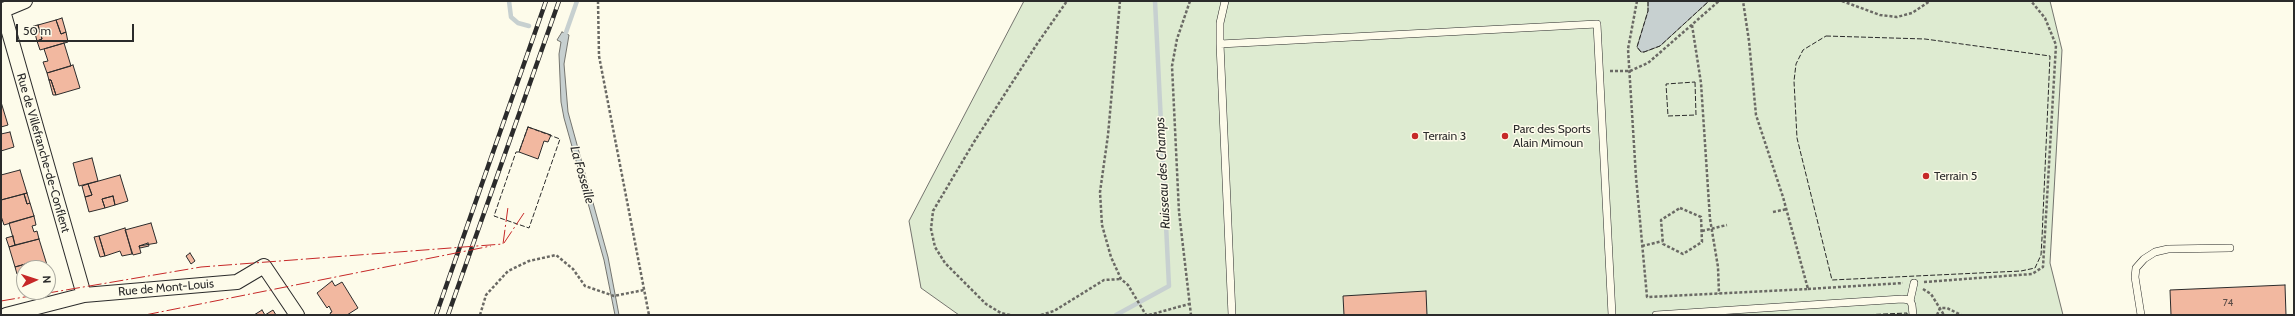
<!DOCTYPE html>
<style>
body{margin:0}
#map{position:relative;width:2295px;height:316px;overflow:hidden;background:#fdfbea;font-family:Cabin,sans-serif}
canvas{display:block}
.frame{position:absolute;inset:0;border:2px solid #2b2b2b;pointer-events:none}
.north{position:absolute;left:16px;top:260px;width:40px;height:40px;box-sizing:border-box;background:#fdfbea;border:1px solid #a9a89e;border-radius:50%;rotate:87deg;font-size:11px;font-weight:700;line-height:16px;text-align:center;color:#2b2b2b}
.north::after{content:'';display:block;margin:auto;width:14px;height:18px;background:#c62828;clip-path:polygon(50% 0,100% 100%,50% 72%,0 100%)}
.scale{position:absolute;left:16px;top:24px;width:118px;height:18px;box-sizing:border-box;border:2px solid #2b2b2b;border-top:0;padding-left:5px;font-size:12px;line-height:14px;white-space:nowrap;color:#2b2b2b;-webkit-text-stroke:3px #fdfbea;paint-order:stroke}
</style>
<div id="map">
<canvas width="2295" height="316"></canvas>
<div class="frame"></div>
<div class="north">N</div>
<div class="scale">50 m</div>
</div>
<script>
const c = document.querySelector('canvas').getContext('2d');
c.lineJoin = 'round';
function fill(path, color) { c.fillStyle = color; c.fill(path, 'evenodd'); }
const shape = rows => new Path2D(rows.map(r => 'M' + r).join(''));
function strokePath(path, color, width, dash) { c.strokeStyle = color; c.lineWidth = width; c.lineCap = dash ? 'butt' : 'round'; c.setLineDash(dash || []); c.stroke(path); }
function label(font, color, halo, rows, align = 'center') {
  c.font = font + ' Cabin,sans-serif'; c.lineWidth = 3; c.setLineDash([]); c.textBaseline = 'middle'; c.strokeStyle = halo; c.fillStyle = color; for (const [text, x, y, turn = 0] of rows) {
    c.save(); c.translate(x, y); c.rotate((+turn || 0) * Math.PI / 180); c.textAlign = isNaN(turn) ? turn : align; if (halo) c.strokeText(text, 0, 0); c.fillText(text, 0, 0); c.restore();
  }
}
const green = shape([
 [1024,1,2050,1,2062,50,2050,263,2063,315,959,315,921,288,909,221,1024,1]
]);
fill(green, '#deebd1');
strokePath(green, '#74746e', 1);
const water = shape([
 [1648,1,1709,1,1660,46,1644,52,1641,52,1637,47,1648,11,1648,1],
 [562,32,569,35,564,64,568,112,608,257,619,315,615,315,604,260,564,118,561,102,559,54,561,42,557,40,562,32]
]);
fill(water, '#c7d0d0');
strokePath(water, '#74746e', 1);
strokePath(shape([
 [509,1,511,17,518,23,529,26],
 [564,38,577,1],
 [1116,315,1169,286,1155,1]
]), '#c7d0d0', 4.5);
const building = shape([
 [62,18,66,32,61,34,56,20,62,18],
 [56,20,61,34,66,32,68,42,40,50,37,41,42,39,38,25,56,20],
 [38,25,42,39,37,41,33,26,38,25],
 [64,43,71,66,47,73,43,62,48,61,44,49,64,43],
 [73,65,80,88,56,95,51,80,49,80,47,73,73,65],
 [49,80,51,80,56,95,53,95,49,80],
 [1,102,8,125,1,127,1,102],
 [528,127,551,135,548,142,544,141,538,159,519,152,528,127],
 [10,132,14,147,1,151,1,134,10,132],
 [92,158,98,181,79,186,73,163,92,158],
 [20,170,27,193,1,200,1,175,20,170],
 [120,175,128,201,115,205,113,196,102,199,105,208,89,212,85,197,92,195,88,184,120,175],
 [88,184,92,195,85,197,82,186,88,184],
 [27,193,30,203,27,204,24,194,27,193],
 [24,194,27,204,30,203,34,216,4,225,1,216,1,200,24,194],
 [113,196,115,205,105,208,102,199,113,196],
 [34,216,36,225,32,226,34,232,37,231,39,239,15,245,9,223,34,216],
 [151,223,157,243,139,246,141,253,133,255,125,230,151,223],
 [125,228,132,254,122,256,120,251,105,256,99,236,125,228],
 [13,236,15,245,9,247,6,238,13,236],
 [99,236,105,256,100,257,94,237,99,236],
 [39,239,47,265,30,268,29,263,15,267,9,247,39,239],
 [148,243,149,246,140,248,139,246,148,243],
 [190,253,195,261,191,264,186,256,190,253],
 [29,263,30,268,24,268,24,272,17,274,15,267,29,263],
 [332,281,335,286,342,282,358,308,347,315,331,315,330,313,332,312,329,306,327,308,317,293,332,281],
 [2285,285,2286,315,2171,315,2170,290,2285,285],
 [1426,291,1427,315,1344,315,1343,296,1426,291],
 [262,310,265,315,273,310,276,315,254,315,262,310]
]);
fill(building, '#f2b8a0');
strokePath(building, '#2b2b2b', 1);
const lane = shape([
 [1225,1,1220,23,1220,44,1232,315],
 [1220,44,1597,24,1612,315],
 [1910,301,1914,283],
 [1656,315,1902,299,1910,300,1912,305,1913,315],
 [2141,315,2135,277,2136,268,2144,259,2155,252,2168,249,2230,248]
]);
const street = shape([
 [1,11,25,1],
 [3,11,84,295],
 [6,315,84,295,237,282,264,266,297,315]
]);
strokePath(lane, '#2b2b2b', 8);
strokePath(street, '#2b2b2b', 16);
strokePath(shape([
 [598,1,599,56,649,315],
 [1120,1,1108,135,1100,192,1102,225,1111,257,1121,279,1128,285,1146,315],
 [1190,1,1177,39,1172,66,1179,212,1191,315],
 [1637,1,1628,49,1636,177,1647,297,1808,289,1783,197,1756,115,1749,41,1743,1],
 [1842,1,1880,15,1897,17,1912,13,1930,1],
 [1692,25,1701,83,1710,219,1718,267,1719,294],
 [1610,71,1630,71,1648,63,1719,1],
 [1680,208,1701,217,1702,242,1683,254,1663,244,1661,220,1680,208],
 [1773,212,1787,209],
 [1702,231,1727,225],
 [1642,246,1663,241],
 [1924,282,2032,274,2043,267,2056,45,2045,18,2031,1],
 [1808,289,1903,283],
 [1923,289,1931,294,1944,315],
 [480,315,486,295,508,271,529,261,556,255,573,269,585,286,614,296,644,290],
 [1010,315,1001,313,986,304,945,263,935,247,931,229,933,211,974,142,1037,44,1067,1],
 [1041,315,1054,311,1104,280,1121,279],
 [1149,315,1189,304],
 [1937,315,1940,308,1947,308,1961,315]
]), '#6a6964', 2.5, [3, 2]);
strokePath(lane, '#fdfbea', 7);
strokePath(street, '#fdfbea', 14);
const rail = shape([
 [436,315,546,1],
 [448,315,559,1]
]);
strokePath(rail, '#2b2b2b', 4.5);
strokePath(rail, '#fdfbea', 3, [9]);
strokePath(shape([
 [1648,1,1648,11,1637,47,1641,52,1644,52,1660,46,1709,1],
 [1826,36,1925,39,2050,56,2042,238,2041,255,2035,268,2021,271,1832,280,1797,138,1794,81,1796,64,1803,50,1826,36],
 [1695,82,1696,115,1668,116,1666,84,1695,82],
 [528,127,560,139,529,228,494,216,516,152,519,152,528,127],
 [1862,315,1907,313,1907,315]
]), '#2b2b2b', 1, [5, 2]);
strokePath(shape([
 [504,243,524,213],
 [1,301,201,267,503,244,508,207],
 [145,315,491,246]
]), '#c62828', 1, [14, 3, 2, 3]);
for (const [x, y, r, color] of [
 [1415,136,4,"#c62828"],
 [1505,136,4,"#c62828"],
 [1926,176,4,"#c62828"]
]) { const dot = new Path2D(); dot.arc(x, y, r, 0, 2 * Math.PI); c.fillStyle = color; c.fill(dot); strokePath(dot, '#fdfbea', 1.5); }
label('10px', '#5d4e48', null, [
 ["74",2228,303]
]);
label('12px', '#2b2b2b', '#fdfbea', [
 ["Parc des Sports",1513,129],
 ["Alain Mimoun",1513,143],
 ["Terrain 3",1423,136],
 ["Terrain 5",1934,176]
], 'left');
label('12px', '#2b2b2b', '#fdfbea', [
 ["Rue de Villefranche-de-Conflent",43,153,74],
 ["Rue de Mont-Louis",166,288,-5]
]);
label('italic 13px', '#2b2b2b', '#fdfbea', [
 ["Ruisseau des Champs",1163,173,-93],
 ["La Fosseille",582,175,74]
]);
</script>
